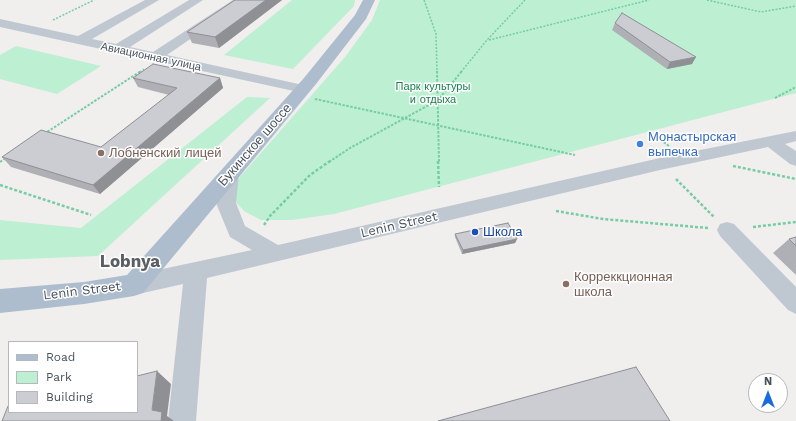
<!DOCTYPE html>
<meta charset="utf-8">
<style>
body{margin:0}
#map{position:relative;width:796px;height:421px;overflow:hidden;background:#f1eeee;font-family:"Work Sans",sans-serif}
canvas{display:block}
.legend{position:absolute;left:8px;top:341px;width:130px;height:72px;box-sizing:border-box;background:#fff;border:1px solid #b5b9be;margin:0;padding:5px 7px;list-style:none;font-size:12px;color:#47515c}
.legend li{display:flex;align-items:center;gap:8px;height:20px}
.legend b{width:20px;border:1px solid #b5b9be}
.north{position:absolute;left:748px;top:373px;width:40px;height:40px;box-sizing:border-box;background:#fff;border:1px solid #b5b9be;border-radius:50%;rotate:0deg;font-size:11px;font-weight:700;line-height:16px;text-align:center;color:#47515c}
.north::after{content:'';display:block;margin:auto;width:14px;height:18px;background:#1a6ae0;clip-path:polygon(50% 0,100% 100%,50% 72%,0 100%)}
</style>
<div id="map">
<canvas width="796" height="421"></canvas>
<ul class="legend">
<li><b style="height:5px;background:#aebdcd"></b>Road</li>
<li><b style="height:11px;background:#bdefd2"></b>Park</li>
<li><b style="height:11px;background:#cbcdd3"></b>Building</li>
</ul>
<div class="north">N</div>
</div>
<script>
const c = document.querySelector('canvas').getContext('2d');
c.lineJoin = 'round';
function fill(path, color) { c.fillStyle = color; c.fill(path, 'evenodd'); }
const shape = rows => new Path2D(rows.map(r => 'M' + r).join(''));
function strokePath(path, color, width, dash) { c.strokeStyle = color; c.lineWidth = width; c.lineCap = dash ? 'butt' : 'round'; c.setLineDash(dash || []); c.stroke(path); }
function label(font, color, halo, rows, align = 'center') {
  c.font = font + ' "Work Sans",sans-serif'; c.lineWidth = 3; c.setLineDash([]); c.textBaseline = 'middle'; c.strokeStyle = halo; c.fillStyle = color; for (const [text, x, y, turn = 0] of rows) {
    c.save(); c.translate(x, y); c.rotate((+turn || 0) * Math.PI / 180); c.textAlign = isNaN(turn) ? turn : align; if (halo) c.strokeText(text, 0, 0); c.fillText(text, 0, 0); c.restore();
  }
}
fill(shape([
 [292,0,355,0,354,6,293,69,224,55],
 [380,0,796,0,796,93,334,214,292,220,261,220,244,211,233,199,234,187,239,178,345,57,372,20],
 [16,46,101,66,57,94,0,79,0,55],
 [247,97,270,98,98,256,0,260,0,220,81,228]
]), '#bdefd2');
strokePath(shape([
 [424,0,436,34,437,72],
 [707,0,761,12,796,6],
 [53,20,94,0],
 [489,40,649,0],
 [140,72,144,69],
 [461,72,487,40,525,0]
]), '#75cda4', 1.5, [2, 1.5]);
strokePath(shape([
 [437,71,439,162],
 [775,98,796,87],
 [315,99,575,155],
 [44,134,141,71],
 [654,135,669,146],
 [0,162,6,158],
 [329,162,350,148,438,100,462,71]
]), '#75cda4', 2, [2.5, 1.5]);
strokePath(shape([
 [438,161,439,187],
 [733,166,796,179],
 [676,179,714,217],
 [0,185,91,215],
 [556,211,603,219,708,228],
 [264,225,270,216,310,175,330,161],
 [753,227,796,222]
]), '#75cda4', 2.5, [3, 2]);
fill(shape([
 [145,0,159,0,92,39,116,44,189,0,203,0,130,47,153,52,233,0,247,0,167,55,303,85,308,86,310,89,308,92,303,93,0,27,0,19,78,36,145,0],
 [796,131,796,141,785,144,796,151,796,166,790,164,768,147,660,170,207,278,196,421,168,421,183,284,134,295,126,292,122,285,126,278,134,275,252,250,230,237,216,203,221,173,223,169,230,167,237,169,239,173,236,203,245,226,278,245,660,158,796,131],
 [727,222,734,224,796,287,796,314,788,310,720,236,717,230,720,224,727,222]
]), '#bfc8d1');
fill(shape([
 [363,0,375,0,366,19,316,84,143,293,134,296,84,304,0,313,0,289,84,282,127,275,304,78,355,15,363,0]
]), '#aebdcd');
fill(shape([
 [235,0,282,0,219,48,192,43,187,32],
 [615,23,692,64,667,69,612,30],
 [133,78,220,78,223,88,100,194,11,167,2,157,101,147,169,95,138,87],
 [455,234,517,239,515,243,462,254,455,237],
 [796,237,796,275,773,253,789,239]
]), '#afb0b5');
fill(shape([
 [266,0,282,0,219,48,215,37],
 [696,57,692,64,667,69,670,62],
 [220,78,223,88,100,194,93,185],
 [517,239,515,243,462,254,463,250],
 [157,371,171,384,167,416,174,421,161,421,152,410]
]), '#8e9094');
const building = shape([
 [235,0,266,0,215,37,187,32,235,0],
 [622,13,696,57,670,62,615,23,622,13],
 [153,64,220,78,93,185,2,157,41,130,101,147,177,88,133,78,153,64],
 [508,223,517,239,463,250,455,234,508,223],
 [796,237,796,246,789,239,796,237],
 [636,367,670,421,438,421,636,367],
 [157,371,152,410,162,412,161,421,2,421,8,406,9,406,9,412,137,412,137,376,157,371]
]);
fill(building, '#cbcdd3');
strokePath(building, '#8e9094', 1);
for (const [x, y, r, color] of [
 [640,144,4,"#3f7fe0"],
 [101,153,4,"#8d6e63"],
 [475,232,4,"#1a4fb4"],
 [566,284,4,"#8d6e63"]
]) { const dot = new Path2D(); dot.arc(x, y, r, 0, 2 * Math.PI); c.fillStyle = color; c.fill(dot); strokePath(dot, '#fff', 1.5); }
label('11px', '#47515c', '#fff', [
 ["Авиационная улица",151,57,12]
]);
label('11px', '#177d4d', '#fff', [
 ["Парк культуры",433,87],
 ["и отдыха",433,100]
]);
label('13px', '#366cbe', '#fff', [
 ["Монастырская",648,137],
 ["выпечка",648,152]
], 'left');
label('13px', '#47515c', '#fff', [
 ["Букинское шоссе",255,145,-49],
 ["Lenin Street",399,225,-13],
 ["Lenin Street",82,291,-7]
]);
label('13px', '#785e54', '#fff', [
 ["Лобненский лицей",109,153],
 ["Корреккционная",574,277],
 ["школа",574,292]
], 'left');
label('13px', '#164399', '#fff', [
 ["Школа",483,232]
], 'left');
label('bold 17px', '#5b5f63', '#fff', [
 ["Lobnya",130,262]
]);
</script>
